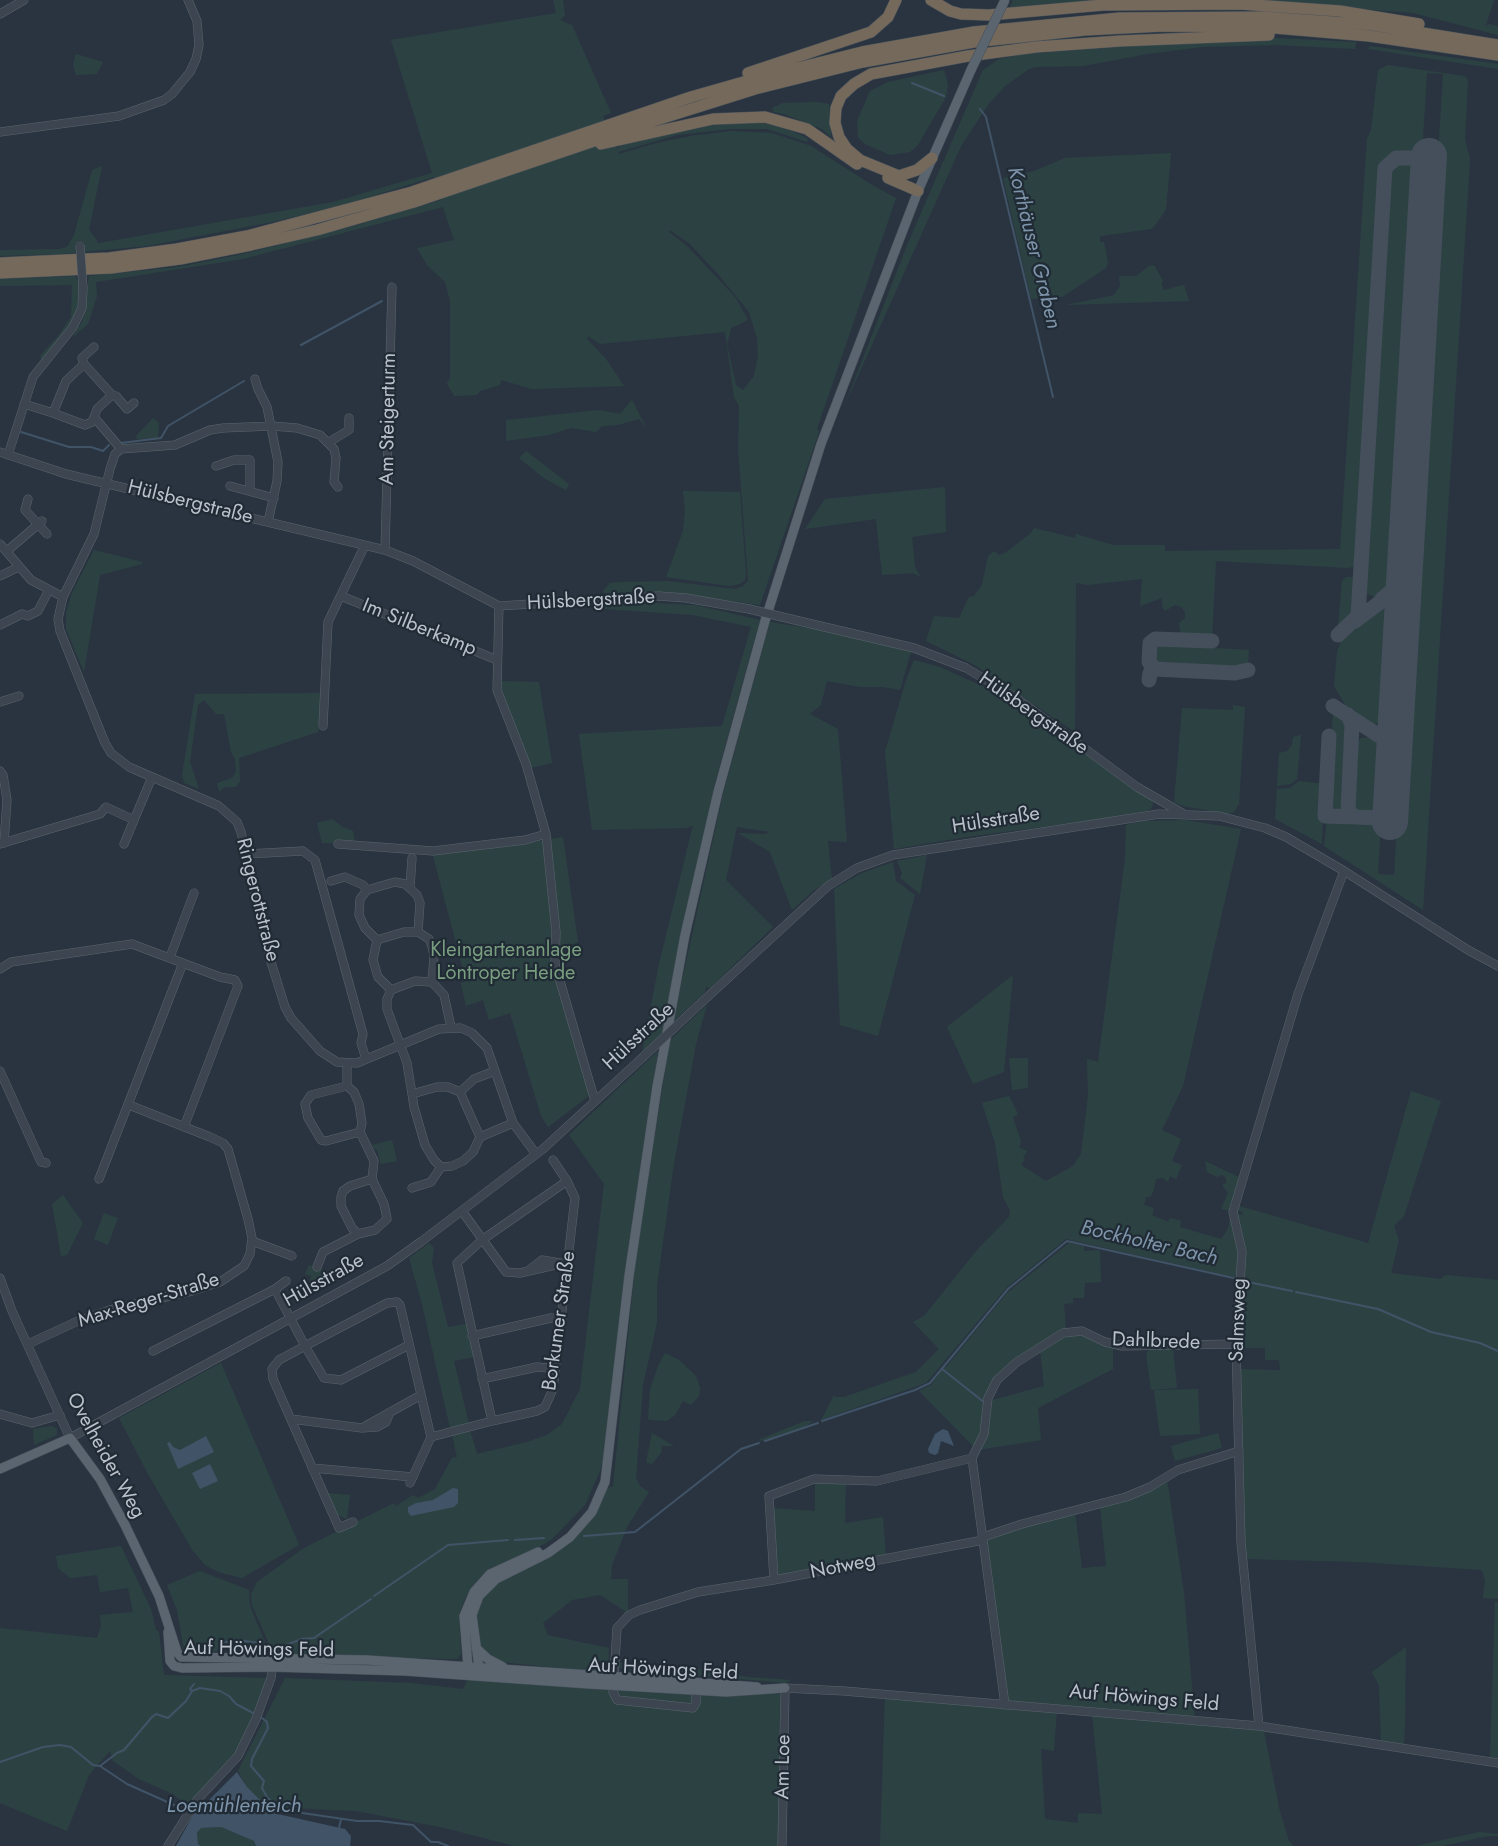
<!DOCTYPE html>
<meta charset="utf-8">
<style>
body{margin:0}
canvas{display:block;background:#293440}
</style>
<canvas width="1498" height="1846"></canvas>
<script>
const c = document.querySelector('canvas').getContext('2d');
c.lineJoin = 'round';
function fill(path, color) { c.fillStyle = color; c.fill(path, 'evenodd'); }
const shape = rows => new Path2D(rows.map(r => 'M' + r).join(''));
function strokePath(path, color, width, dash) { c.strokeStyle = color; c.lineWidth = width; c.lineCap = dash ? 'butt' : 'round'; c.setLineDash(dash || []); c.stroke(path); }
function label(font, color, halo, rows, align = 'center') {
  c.font = font + ' Jost,sans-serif'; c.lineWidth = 4.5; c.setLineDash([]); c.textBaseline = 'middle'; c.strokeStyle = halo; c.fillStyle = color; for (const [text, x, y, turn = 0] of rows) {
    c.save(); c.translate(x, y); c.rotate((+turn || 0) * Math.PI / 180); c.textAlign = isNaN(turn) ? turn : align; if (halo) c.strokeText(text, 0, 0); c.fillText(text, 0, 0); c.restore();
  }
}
fill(shape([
 [553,0,563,0,565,15,560,20,572,25,611,113,603,116,619,154,653,144,690,136,731,131,772,133,811,146,872,185,896,198,817,429,819,432,760,605,659,592,605,593,603,591,610,583,623,582,667,581,735,589,743,586,748,581,738,447,739,406,734,397,725,332,600,344,588,336,587,339,606,359,624,386,532,389,501,380,500,385,480,391,477,395,454,396,447,383,450,379,450,301,445,282,427,265,417,248,454,240,443,207,243,259,96,282,97,296,88,324,72,338,82,322,89,276,178,267,243,254,350,227,441,200,434,177,340,206,277,221,147,246,60,254,0,256,0,250,59,249,67,247,74,235,92,170,102,166,89,230,99,243,333,202,432,173,391,40,556,13],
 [670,230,690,244,717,273,749,312,757,338,758,356,754,376,743,390,736,385,727,344,731,328,748,320,736,298,688,247,669,232],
 [1013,0,1118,0,1009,9],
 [1251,0,1494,0,1485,28,1488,24,1498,26,1498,35,1413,13],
 [1276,38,1356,42,1355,49,1276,45,1202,47,1147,54,1083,66,1036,67,1029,69,1005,86,988,105,961,146,844,407,908,243,983,70,999,59,1024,54,1173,43],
 [1370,46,1498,64,1498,69,1368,49],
 [76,54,103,62,97,74,76,75,73,65],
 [1388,65,1464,76,1468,80,1465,139,1470,159,1423,910,1324,846,1327,819,1381,822,1378,874,1394,875,1443,74,1427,73,1422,155,1394,156,1387,160,1382,170,1359,561,1356,566,1348,568,1216,561,1212,638,1181,635,1179,623,1185,618,1185,612,1181,607,1175,605,1165,611,1162,606,1162,598,1140,606,1142,579,1088,585,1076,583,1075,732,975,665,926,641,934,616,959,618,969,597,974,596,982,585,988,556,994,551,999,555,1005,553,1031,533,1034,528,1075,538,1076,534,1113,545,1165,545,1165,551,1340,549,1367,139,1371,130,1378,70],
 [944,70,948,85,946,97,918,145,910,152,890,155,865,144,858,137,857,121,870,91,888,82],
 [818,102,829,104,831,137,822,129,784,114,774,112,772,108,783,103],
 [749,122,777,125,803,136,808,139,807,142,767,129,730,129,677,135,618,152,617,148,624,144,712,123],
 [1171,153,1166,210,1152,229,1100,236,1100,242,1104,242,1108,263,1106,268,1062,297,1031,299,1003,178,1034,171,1065,158],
 [1399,160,1414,163,1420,176,1396,580,1394,585,1380,596,1375,597,1366,593,1363,584,1387,175,1391,166],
 [1154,265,1163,281,1161,284,1164,290,1184,285,1189,301,1066,305,1114,295,1120,286,1119,276,1136,276,1149,266],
 [75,276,82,288,80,307,65,334,42,361,40,356,59,335,71,317,72,285,0,286,0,279],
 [632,400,646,427,639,419,618,425,602,426,596,432,571,428,549,435,506,441,506,420,599,410,620,414],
 [153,418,159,423,158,438,137,439,136,436],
 [526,451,569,484,566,490,545,479,519,458],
 [945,487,946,532,912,537,915,567,920,576,912,573,882,575,876,519,805,529,825,499],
 [683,491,740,492,746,573,745,580,740,584,729,586,666,577,683,531,685,511],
 [94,550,143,562,142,564,100,575,84,672,66,629,66,613,72,593],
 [1346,577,1353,577,1356,581,1355,615,1340,630,1338,628,1342,581],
 [625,602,695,605,760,620,715,782,662,1034,642,1052,659,964,693,825,687,828,592,830,579,734,722,726,751,627,692,615,605,609,585,605],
 [1382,607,1388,609,1394,614,1388,714,1381,723,1376,724,1371,723,1346,706,1334,686,1337,652,1341,641,1347,631,1373,610],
 [770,622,884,640,914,648,910,655,900,690,882,687,860,687,827,681,821,705,810,714,838,729,847,842,828,841,832,879,813,891,792,910,770,852,738,833,765,834,770,832,737,827,726,880,773,927,710,988,706,987,705,992,673,1022,723,794],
 [1157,642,1212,644,1215,648,1249,650,1248,664,1237,669,1157,664,1152,658,1153,645],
 [914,660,940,667,986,688,1150,798,1153,803,1152,808,1147,811,1095,820,966,837,894,849,885,752,906,680],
 [499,681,539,682,552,763,530,768],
 [322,693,318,732,239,758,240,781,236,787,225,787,219,792,217,783,232,778,236,771,235,759,231,752,224,714,216,714,204,700,198,705,190,762,199,789,184,783,182,775,195,694],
 [1233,705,1245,707,1239,804,1234,812,1228,814,1183,806,1174,802,1182,708,1233,710],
 [1333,713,1346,721,1349,727,1344,811,1341,813,1330,813,1327,811],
 [1301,735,1297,779,1291,784,1277,786,1279,753,1287,751,1292,745,1293,737],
 [1370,737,1382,745,1385,751,1382,804,1374,815,1360,814,1353,810,1350,802,1354,748,1361,738],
 [1299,781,1324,784,1322,844,1275,819,1277,789,1290,788],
 [332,819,343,827,353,831,355,843,322,843,317,823],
 [1186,820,1241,829,1183,1086,1162,1130,1181,1139,1172,1161,1182,1165,1176,1179,1170,1176,1168,1182,1163,1178,1156,1179,1153,1192,1150,1197,1146,1197,1144,1205,1154,1208,1152,1215,1168,1222,1170,1218,1181,1221,1180,1227,1221,1239,1228,1229,1230,1218,1239,1247,1238,1278,1066,1239,1006,1288,926,1383,821,1420,834,1395,835,1397,844,1397,916,1372,939,1349,913,1322,924,1316,977,1250,1009,1217,1010,1210,1003,1197,995,1143,982,1103,1009,1096,1018,1114,1013,1117,1021,1142,1019,1147,1027,1151,1023,1158,1025,1159,1021,1165,1046,1181,1073,1166,1081,1154,1088,1096,1087,1059,1098,1062,1125,859,1126,825,1143,821],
 [563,837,578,942,558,953,557,965,590,1095,548,1127,541,1116,510,1013,489,1020,483,1000,466,1006,461,983,466,981,432,852,517,845],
 [927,855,920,894,900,878,902,873,897,861],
 [893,862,896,881,915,895,878,1036,840,1025,834,889,862,873],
 [1013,975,1004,1072,973,1084,947,1027],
 [707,1005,696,1044,674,1163,657,1285,657,1323,643,1385,636,1478,640,1486,649,1492,627,1527,612,1565,611,1579,628,1579,628,1613,600,1595,572,1600,543,1623,548,1635,609,1648,608,1670,588,1671,501,1662,480,1647,475,1613,487,1588,560,1548,606,1489,613,1486,636,1257,670,1040],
 [658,1051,629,1241,609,1433,600,1471,585,1505,552,1539,534,1550,491,1569,480,1577,465,1598,459,1614,461,1654,457,1659,274,1655,252,1605,251,1594,257,1582,304,1548,394,1503,396,1506,413,1495,418,1498,435,1489,448,1465,452,1458,457,1457,452,1434,470,1430,477,1454,527,1442,547,1435,562,1424,580,1389,604,1184,569,1135],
 [1009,1058,1028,1058,1028,1088,1012,1090],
 [1411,1091,1441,1101,1404,1216,1394,1226,1399,1240,1391,1273,1441,1279,1446,1275,1498,1280,1498,1599,1483,1598,1485,1580,1482,1570,1359,1562,1245,1559,1239,1369,1280,1370,1279,1360,1265,1360,1265,1348,1239,1348,1245,1251,1235,1213,1242,1215,1243,1212,1235,1210,1236,1205,1368,1243],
 [392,1140,397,1161,381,1164,377,1150,374,1149,372,1145],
 [1205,1161,1241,1178,1231,1211,1221,1209,1228,1193,1222,1185,1226,1183,1226,1178,1222,1175,1217,1177,1207,1172],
 [63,1195,83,1223,67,1255,61,1256,52,1204],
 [104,1213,118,1218,108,1245,94,1239],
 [429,1243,434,1248,432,1263,448,1327,466,1324,474,1357,454,1361,469,1424,450,1428,422,1304,409,1258],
 [1069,1243,1084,1246,1084,1251,1100,1250,1101,1282,1085,1283,1084,1298,1073,1298,1073,1303,1064,1304,1066,1330,1053,1337,988,1390,982,1430,975,1448,919,1391,931,1385,942,1370,983,1403,942,1369,947,1366,1007,1293],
 [309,1265,333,1275,333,1283,314,1293,309,1284,311,1276,305,1274],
 [1077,1332,1113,1346,1113,1369,1038,1408,1041,1440,978,1450,989,1401,1044,1386,1040,1349,1060,1335],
 [1150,1347,1173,1347,1177,1388,1151,1390,1146,1354],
 [665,1353,679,1360,696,1376,700,1388,699,1396,691,1405,683,1401,675,1415,667,1421,651,1420,648,1419,650,1389,658,1366],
 [221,1363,299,1545,242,1578,218,1572,205,1565,193,1551,149,1476,119,1418],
 [1198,1389,1200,1434,1160,1436,1154,1390],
 [805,1421,813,1421,803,1429,764,1441,758,1440],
 [52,1426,57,1429,57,1435,34,1445,33,1429],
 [652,1433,674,1446,662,1446,661,1453,652,1464,646,1462],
 [1218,1433,1222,1448,1175,1461,1171,1446],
 [815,1480,846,1482,845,1523,883,1517,886,1557,777,1577,772,1508,815,1511],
 [1167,1480,1184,1593,1195,1721,1197,1718,1322,1739,1264,1732,1280,1812,1289,1841,1294,1846,880,1846,885,1694,1005,1705,984,1539,987,1536,1075,1512,1082,1568,1106,1566,1100,1506],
 [1057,1709,1092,1713,1102,1814,1078,1813,1078,1823,1045,1819,1041,1749,1054,1751],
 [326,1493,350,1495,347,1519,335,1514],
 [121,1546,151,1609,156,1630,159,1632,164,1675,267,1678,238,1754,193,1810,173,1794,139,1779,113,1761,110,1751,89,1775,67,1831,0,1803,0,1628,97,1638,101,1626,100,1615,133,1612,128,1588,100,1592,97,1575,70,1578,58,1568,56,1556],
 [200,1571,249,1590,250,1606,266,1645,187,1654,184,1650,177,1610,167,1585],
 [1495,1602,1498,1602,1498,1759,1490,1758],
 [1406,1647,1405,1723,1404,1745,1381,1741,1379,1686,1372,1672],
 [617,1662,698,1669,748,1677,791,1680,785,1683,615,1668],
 [285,1678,410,1683,463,1689,468,1679,665,1693,780,1694,778,1846,514,1846,445,1828,356,1811,268,1807,252,1797,238,1771],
 [221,1827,254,1841,256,1846,201,1846,198,1844,197,1833,201,1828],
 [1479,1832,1498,1834,1498,1836,1488,1836,1442,1846,1416,1846]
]), '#2c4242');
fill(shape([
 [943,1429,948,1431,954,1446,941,1441,938,1453,935,1455,929,1453,928,1449,935,1434],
 [206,1436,214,1452,178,1469,167,1443,170,1442,173,1447,180,1450],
 [210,1464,218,1481,200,1489,192,1473],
 [453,1488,458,1489,458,1503,454,1507,411,1516,408,1512,408,1507,416,1503,433,1500],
 [237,1772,247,1787,273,1813,345,1829,351,1836,350,1846,256,1846,254,1841,221,1827,201,1828,197,1833,198,1844,201,1846,176,1846,198,1806,202,1807]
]), '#405367');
strokePath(shape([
 [912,83,944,96],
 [980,109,986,117,1053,397],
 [301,345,382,301],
 [21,432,69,447,91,447,103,451,109,445],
 [121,443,161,438,168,426,244,381],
 [1243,1281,1292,1291],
 [1296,1292,1378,1309,1431,1332,1480,1343,1498,1351],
 [942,1369,985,1403],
 [822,1421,915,1390,930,1383,1008,1289,1067,1241,1238,1279],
 [765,1441,818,1423],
 [584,1536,635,1532,741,1449,759,1443],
 [515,1540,544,1538],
 [374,1596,448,1545,508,1540],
 [220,1643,238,1640,258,1643],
 [283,1646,302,1639,314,1638,371,1599],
 [192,1691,190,1689,194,1684],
 [262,1718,267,1722,268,1728,252,1759,251,1766,264,1781,262,1788,267,1797,282,1810,357,1821,379,1821,413,1825,431,1842,438,1842,448,1846],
 [0,1762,43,1747,60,1745,71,1747,93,1765,100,1766,127,1784,174,1805],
 [100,1766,117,1753,124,1750,152,1717,156,1714,168,1718,186,1701,192,1691,200,1688,220,1691,229,1696,236,1704,253,1713],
 [176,1806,183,1810],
 [339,1828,341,1819]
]), '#405367', 2);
strokePath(shape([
 [1382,599,1400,584,1403,576],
 [1355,621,1387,597,1398,600,1401,611],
 [1338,635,1358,616,1385,168,1396,158,1414,158,1424,161,1428,172],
 [1155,669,1149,662,1150,643,1155,639,1212,641],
 [1149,680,1150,673,1154,669,1235,673,1248,670],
 [1333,706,1389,742,1393,753],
 [1348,715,1352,725,1348,811,1355,817,1380,818,1388,814,1391,803],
 [1376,734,1388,734,1394,727,1395,720],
 [1329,736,1325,816,1357,817]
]), '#444f5b', 15);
strokePath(shape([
 [1390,822,1429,156]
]), '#444f5b', 36);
const minor = shape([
 [0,14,24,0],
 [0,132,119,116,164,100,172,94,190,72,196,59,199,45,197,21,188,0],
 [84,364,82,358,94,347],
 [255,379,258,389,267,407,278,462,277,481,268,522],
 [112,395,116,396,127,409,134,403],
 [24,404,53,413],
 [94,417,97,409,112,395,84,364,66,381,53,413,85,425,92,422,94,417,121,449],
 [329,442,349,430,349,418],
 [0,452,66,474,385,550,413,561,499,606,659,596,686,598,749,609],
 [8,455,33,377,73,327,82,308,83,288],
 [216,466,234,460,250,460,250,491],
 [230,486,274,498],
 [338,487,334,482,336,458,334,449,320,435,297,428,272,426,223,428,210,430,175,445,121,449,115,454,110,469,94,534,63,597,58,619,60,631,105,743,111,753,129,767,219,806,237,822,241,832,271,962,285,1007,291,1018,320,1051,337,1062,357,1063,439,1029,461,1028,472,1033,487,1048,513,1123,536,1154],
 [28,499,25,510,47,534],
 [0,544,31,580,63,597],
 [385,550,392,287],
 [7,551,42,521],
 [0,576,19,567],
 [341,596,497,660],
 [499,606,497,690,526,764,546,834,556,932,555,964,595,1101],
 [799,621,914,648,966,668,1015,697,1137,787,1182,813],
 [0,625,22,614,28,616,38,611,49,590],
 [0,702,19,696],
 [323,726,328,622,365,545],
 [0,771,3,775,7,800,4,843],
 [0,844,100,814,106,807,134,820],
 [124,844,152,777],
 [338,844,433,851,525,840,546,834],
 [246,854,303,851,315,860,363,1034,361,1043,366,1059],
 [331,881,345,877,363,885,367,890],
 [410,888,412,858],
 [377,940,404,932,418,932],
 [170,957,194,893],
 [0,969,11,962,132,944,220,977,235,980,238,986,184,1127],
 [391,990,415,981,432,982],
 [703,1001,828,886,857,868,893,855,1159,814,1219,816,1265,828,1286,837,1344,871,1468,950,1498,966],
 [347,1063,347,1086,354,1092,359,1104,362,1123,360,1132,374,1161,372,1179,384,1204,387,1219,375,1230,358,1234,352,1228,341,1206,341,1197,343,1191,350,1186,372,1179],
 [0,1071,41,1162,46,1163],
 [347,1086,311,1095,305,1104,308,1118,321,1140,326,1141,360,1132],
 [437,1087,448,1087,460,1092,480,1137,473,1152,463,1161,452,1166,441,1167,434,1160,425,1145,414,1107,412,1094,437,1087],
 [460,1092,474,1079,495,1071],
 [412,1094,407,1063,387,1009,387,999,391,990,378,977,373,960,377,940,365,928,359,915,360,899,367,890,395,882,405,884,417,895,420,903,418,932,429,939,432,946,434,956,432,982,444,995,451,1027],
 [480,1137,513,1123],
 [553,1160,567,1181],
 [99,1179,183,963],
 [567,1181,575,1198,553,1389,545,1407,537,1411,492,1421,457,1263,482,1240,567,1181],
 [412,1188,431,1182,441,1167],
 [462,1211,506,1272,520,1273,569,1262],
 [252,1241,292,1256],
 [317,1267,323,1252,358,1234],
 [528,1271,542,1260,560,1263],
 [0,1278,12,1311,70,1438,387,1266,422,1241,543,1149,642,1058],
 [286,1281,275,1289,305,1346,387,1303,397,1302,400,1305,431,1437,410,1483],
 [472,1336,551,1318,562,1319],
 [28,1344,78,1321,110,1310,192,1291,220,1282,244,1266,250,1254,252,1238,248,1219,228,1149,223,1143,210,1137,129,1105],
 [153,1351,275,1289],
 [482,1379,537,1367,548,1368,555,1372],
 [0,1414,32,1423,60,1415],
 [291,1419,362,1428,421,1395],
 [362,1428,377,1427,386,1422,390,1412],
 [431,1437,492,1421],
 [972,1458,984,1434,988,1398,997,1380,1017,1362,1063,1333,1082,1331,1105,1342,1122,1346,1236,1344],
 [312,1468,413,1477],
 [353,1522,339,1528,273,1379,272,1369,279,1360,305,1346,324,1378,341,1380,409,1345],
 [774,1580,769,1496,814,1479,877,1481,972,1458,1005,1705],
 [696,1687,696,1703,693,1708,617,1700,613,1692,617,1628,629,1615,640,1610,698,1592,774,1580,978,1541,986,1536,1022,1524,1126,1497,1150,1487,1178,1470,1239,1451],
 [1259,1726,1241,1542,1236,1344,1242,1252,1233,1212,1298,994,1344,871],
 [168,1846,197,1800,238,1756,256,1719,271,1678,273,1662],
 [782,1846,785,1688,844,1691,1259,1726,1498,1763]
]);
const major = shape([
 [0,1469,70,1438,100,1479,125,1525,159,1596,177,1652,181,1657,367,1660,590,1675],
 [168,1632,170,1661,174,1666,182,1668,272,1667,405,1671,589,1684],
 [476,1648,488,1659,503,1667],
 [471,1672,468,1667,464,1616,474,1592,490,1574,538,1552],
 [474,1675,479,1667,472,1615,479,1596,496,1579,548,1553,570,1537,592,1512,605,1482,629,1276,657,1087,685,935,718,792,765,621,821,444,918,191,971,70],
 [624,1677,757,1687],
 [624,1686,726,1692,785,1688]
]);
const highway = shape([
 [931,0,950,11,961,14,989,15,1103,5,1240,4,1340,11,1419,24],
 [748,73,871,32,888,17,896,0],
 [601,144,713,119,765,117,807,129,857,164],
 [932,158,917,170,899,176,860,160,847,149,839,137,835,123,836,108,841,96,854,84,871,74,968,56,1036,47,1120,41,1269,35],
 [888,178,918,191],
 [0,263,109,258,177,249,247,236,412,192,691,97,754,79,862,52,974,32,1120,18,1264,17,1373,25,1498,45],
 [0,273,111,268,180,259,251,245,317,230,414,202,650,122,755,89,863,62,974,42,1085,30,1163,26,1263,27,1369,36,1498,55]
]);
strokePath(minor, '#5a646d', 9);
strokePath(major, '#464f59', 10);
strokePath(highway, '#47515a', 12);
strokePath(minor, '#3d4650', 8);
strokePath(major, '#5b656f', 9);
strokePath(highway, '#75695b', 11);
const minorBridge = shape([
 [80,245,83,288],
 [749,609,799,621],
 [642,1058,703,1001]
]);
const majorBridge = shape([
 [971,70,1005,0],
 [590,1675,624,1677],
 [589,1684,624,1686]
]);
strokePath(minorBridge, '#5a646d', 9, []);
strokePath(majorBridge, '#464f59', 10, []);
strokePath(minorBridge, '#3d4650', 8);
strokePath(majorBridge, '#5b656f', 9);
label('20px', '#b9c1ca', '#212b35', [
 ["Am Steigerturm",389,419,-89],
 ["Hülsbergstraße",190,503,14],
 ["Hülsbergstraße",591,601,-3],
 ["Im Silberkamp",419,628,22],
 ["Hülsbergstraße",1033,714,35],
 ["Hülsstraße",996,821,-9],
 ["Ringerottstraße",257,900,76],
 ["Hülsstraße",639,1037,-43],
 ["Hülsstraße",324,1281,-29],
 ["Max-Reger-Straße",149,1301,-17],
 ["Salmsweg",1239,1320,-88],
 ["Borkumer Straße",560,1321,-82],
 ["Dahlbrede",1156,1342,2],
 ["Ovelheider Weg",105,1456,61],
 ["Notweg",843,1567,-11],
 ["Auf Höwings Feld",259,1650,1],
 ["Auf Höwings Feld",663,1670,3],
 ["Auf Höwings Feld",1144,1699,5],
 ["Am Loe",784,1767,-89]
]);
label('20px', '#7a9e80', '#212b35', [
 ["Kleingartenanlage",506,951],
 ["Löntroper Heide",506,974]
]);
label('italic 21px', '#7d94aa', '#212b35', [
 ["Korthäuser Graben",1033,248,76],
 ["Bockholter Bach",1149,1244,13],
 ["Loemühlenteich",234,1807]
]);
</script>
